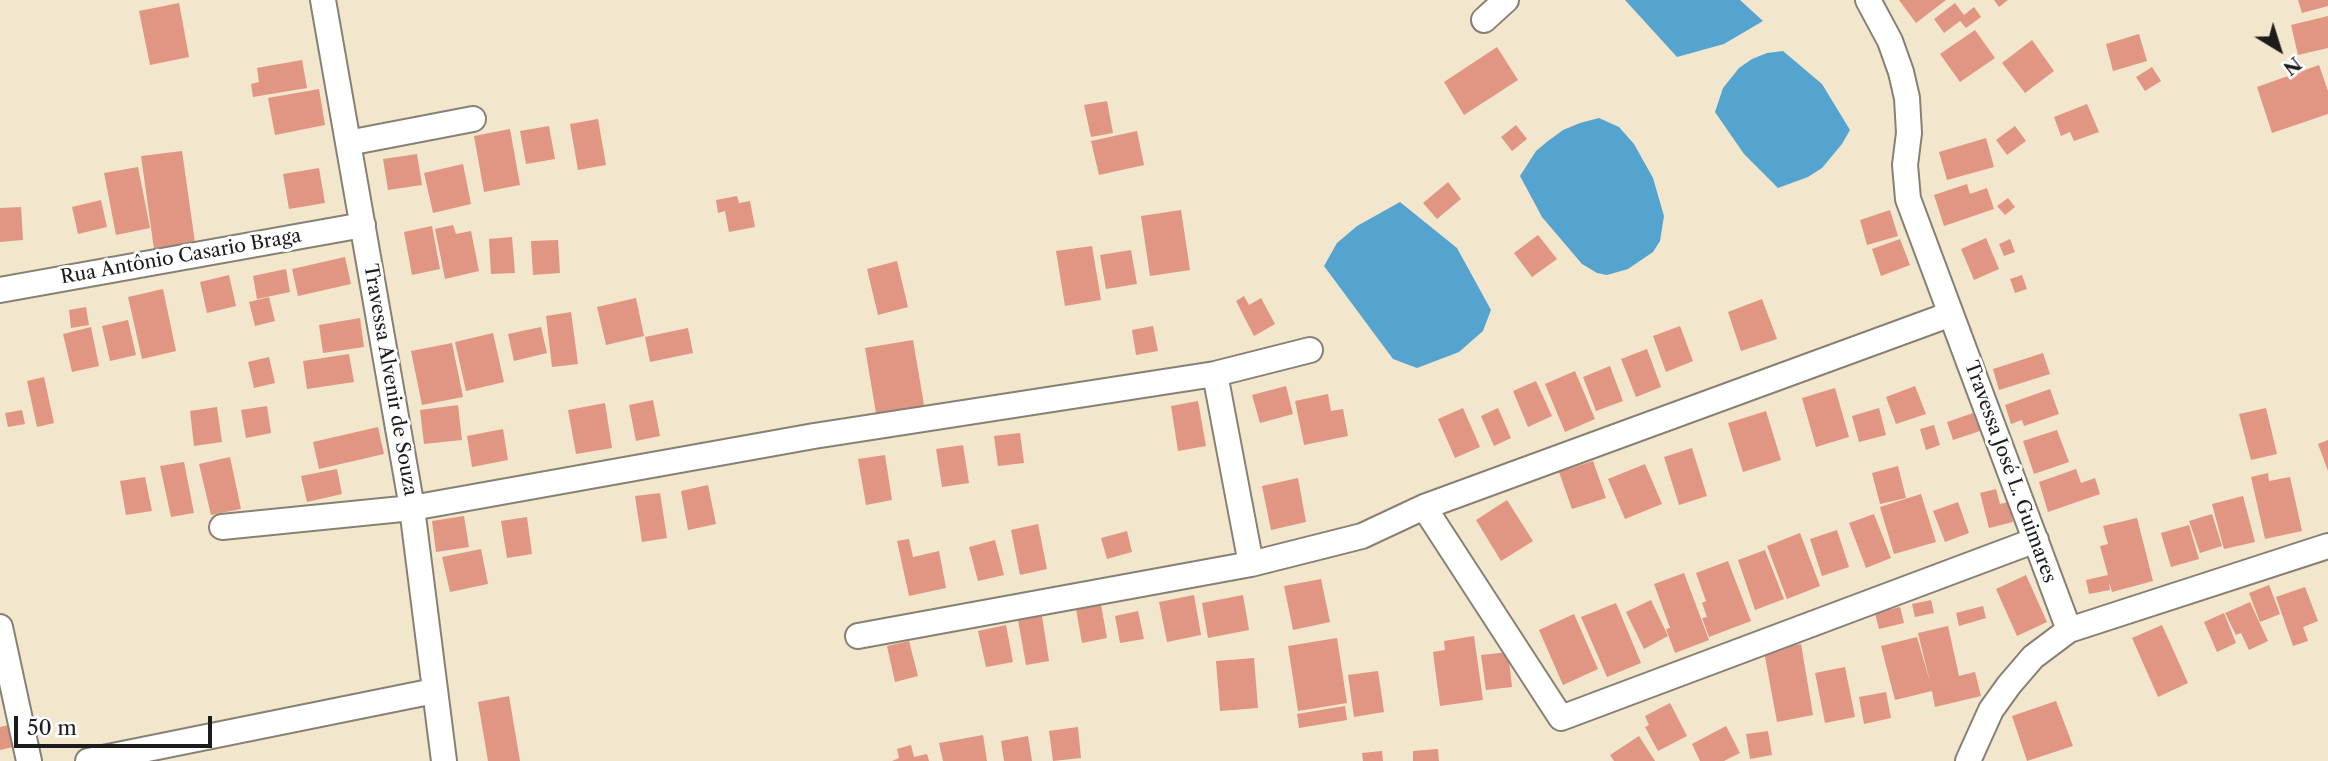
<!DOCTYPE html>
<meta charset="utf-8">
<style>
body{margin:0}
#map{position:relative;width:2328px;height:761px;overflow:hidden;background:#f2e6cc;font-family:"Libre Caslon Text",serif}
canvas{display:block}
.north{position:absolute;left:2244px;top:14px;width:70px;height:70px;-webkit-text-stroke:5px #fff;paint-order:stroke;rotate:142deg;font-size:19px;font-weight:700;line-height:28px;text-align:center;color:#1c1c1c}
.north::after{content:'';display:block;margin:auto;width:24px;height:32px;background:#1c1c1c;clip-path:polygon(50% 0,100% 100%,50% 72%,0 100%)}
.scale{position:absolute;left:14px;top:716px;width:198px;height:32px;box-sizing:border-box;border:4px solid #1c1c1c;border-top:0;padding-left:9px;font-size:21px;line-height:24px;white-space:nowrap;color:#1c1c1c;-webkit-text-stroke:5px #fff;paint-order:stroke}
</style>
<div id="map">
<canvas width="2328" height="761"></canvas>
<div class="north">N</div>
<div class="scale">50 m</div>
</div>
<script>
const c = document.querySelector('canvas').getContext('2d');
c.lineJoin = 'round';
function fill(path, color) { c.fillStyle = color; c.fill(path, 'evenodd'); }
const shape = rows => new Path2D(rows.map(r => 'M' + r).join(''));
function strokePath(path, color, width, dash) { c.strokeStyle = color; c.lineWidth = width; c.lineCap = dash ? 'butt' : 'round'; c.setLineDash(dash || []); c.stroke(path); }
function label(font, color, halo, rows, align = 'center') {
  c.font = font + ' "Libre Caslon Text",serif'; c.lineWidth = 6; c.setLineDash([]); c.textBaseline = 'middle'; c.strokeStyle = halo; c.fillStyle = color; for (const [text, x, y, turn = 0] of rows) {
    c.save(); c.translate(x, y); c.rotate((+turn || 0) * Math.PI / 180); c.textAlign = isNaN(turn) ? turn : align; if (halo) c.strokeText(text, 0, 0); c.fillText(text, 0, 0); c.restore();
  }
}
fill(shape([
 [1625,0,1740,0,1763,21,1724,44,1677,57],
 [1783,51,1822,84,1850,130,1842,144,1822,168,1808,177,1778,188,1744,154,1715,112,1723,88,1739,68,1752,59,1767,53],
 [1599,118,1619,127,1634,144,1653,178,1664,216,1660,241,1653,252,1628,269,1607,275,1597,273,1582,264,1542,217,1520,176,1536,151,1548,141,1563,130,1580,123],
 [1400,202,1457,248,1491,310,1483,331,1459,352,1417,368,1393,359,1324,266,1337,243,1357,226]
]), '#55a4cf');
fill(shape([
 [1899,0,1946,0,1916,23],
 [1994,0,2008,0,1999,7],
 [2298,0,2328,0,2328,6,2302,13],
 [179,3,189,57,150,65,139,11],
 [1955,3,1964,15,1974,7,1981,17,1966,28,1960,21,1944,33,1934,19],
 [2328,16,2328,48,2298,55,2291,25],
 [1975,30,1995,58,1960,82,1940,54],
 [2139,34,2147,61,2113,71,2106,44],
 [2032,40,2054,71,2025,93,2002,63],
 [1497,47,1518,80,1464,115,1444,82],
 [302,60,307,88,253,97,251,84,259,82,257,68],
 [2319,65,2328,91,2328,114,2272,133,2257,87],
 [2152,67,2161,81,2145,91,2136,77],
 [319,89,325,125,275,135,268,98],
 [1107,101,1113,133,1091,137,1084,105],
 [2087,104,2099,132,2074,141,2070,132,2061,136,2054,117],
 [598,119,606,165,578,170,570,124],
 [1516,125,1527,139,1512,151,1501,137],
 [549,126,555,159,526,164,520,131],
 [2015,126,2026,141,2007,155,1996,140],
 [510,129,520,185,484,192,474,136],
 [1137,131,1144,165,1099,175,1091,141],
 [1986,138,1994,167,1947,180,1939,152],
 [182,151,195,243,154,249,141,156],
 [417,154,422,185,388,190,383,159],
 [463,164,471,204,433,213,424,173],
 [138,167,150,228,116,235,104,173],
 [319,168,325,203,289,209,283,174],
 [1448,182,1461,199,1437,219,1423,203],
 [1967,184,1970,194,1987,188,1994,209,1944,226,1934,195],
 [737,196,739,203,750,201,755,227,729,232,725,211,718,213,716,200],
 [2008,198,2015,207,2005,215,1997,206],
 [101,200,107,227,78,234,72,207],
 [21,207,23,240,0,242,0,208],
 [1181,210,1190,270,1150,276,1141,216],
 [1890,210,1898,236,1867,245,1860,220],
 [453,225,456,234,471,231,479,271,445,279,435,229],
 [432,226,440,269,412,275,404,232],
 [1538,235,1557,259,1532,277,1514,253],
 [512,237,515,273,491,274,489,239],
 [1986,238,1999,269,1974,280,1961,249],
 [1900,239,1910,265,1881,276,1872,249],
 [2010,239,2015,252,2004,256,1999,244],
 [558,240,560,273,533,275,531,241],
 [1092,246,1101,300,1065,306,1056,251],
 [1131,250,1137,284,1106,289,1100,255],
 [345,257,351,284,298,296,292,269],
 [897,261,908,307,878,315,867,269],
 [286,269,290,292,257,299,253,276],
 [229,275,236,306,207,313,200,282],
 [2022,275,2027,289,2015,293,2010,279],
 [163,289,176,351,142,359,128,297],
 [1244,296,1249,305,1261,298,1275,324,1254,336,1236,301],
 [269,297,275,321,255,326,249,302],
 [636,298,644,336,606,345,597,307],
 [1762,299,1777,339,1741,351,1728,312],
 [86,307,89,325,71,328,69,310],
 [571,312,578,364,552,367,546,316],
 [360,318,364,347,323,353,319,325],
 [128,320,136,355,110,361,102,326],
 [1153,326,1158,351,1136,355,1132,330],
 [1680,326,1693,361,1666,372,1653,336],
 [91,327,99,366,72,372,63,334],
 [541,327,547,353,514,361,508,334],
 [688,328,693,353,650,362,645,337],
 [493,333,504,382,466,391,455,342],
 [913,340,925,411,877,419,865,348],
 [452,343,463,397,422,405,411,351],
 [1647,349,1661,387,1636,397,1621,359],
 [2043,353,2050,374,1999,390,1993,369],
 [349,354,354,382,307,389,303,361],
 [269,357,275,383,254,388,248,362],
 [1610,366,1623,401,1596,411,1583,377],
 [1575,371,1595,419,1565,432,1545,384],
 [44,377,54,423,37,427,27,381],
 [1536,381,1552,416,1528,427,1513,391],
 [1286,386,1293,414,1260,423,1252,395],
 [1915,386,1926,414,1896,424,1886,397],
 [1835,388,1849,437,1816,447,1802,398],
 [2050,389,2059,414,2024,426,2022,420,2011,424,2005,405],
 [1328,394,1331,411,1343,409,1348,436,1304,445,1295,401],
 [653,400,660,436,636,441,629,405],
 [1198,401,1206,446,1178,451,1171,406],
 [605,403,612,448,576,454,568,410],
 [458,405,462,440,424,444,420,410],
 [267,406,271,433,246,438,241,410],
 [217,407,222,442,194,446,190,411],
 [1463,408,1480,447,1455,458,1438,419],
 [1498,408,1511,438,1494,446,1481,416],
 [1879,408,1886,435,1859,442,1852,416],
 [2266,408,2277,454,2251,460,2239,414],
 [22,410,25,424,8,427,5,413],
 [1766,411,1781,460,1743,472,1728,423],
 [1973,413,1980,431,1953,440,1947,422],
 [1934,425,1940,445,1926,450,1920,429],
 [378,427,384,454,319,469,313,442],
 [503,429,508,460,472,467,467,436],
 [2057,430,2069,462,2034,474,2023,441],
 [1020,433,1024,463,998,466,994,436],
 [2328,440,2328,471,2318,444],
 [963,445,969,483,942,487,936,449],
 [1692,448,1707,496,1679,505,1664,457],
 [885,455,892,500,866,505,858,459],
 [230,457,241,509,211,515,199,464],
 [1593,461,1606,498,1572,509,1559,472],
 [184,462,194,513,171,517,160,466],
 [1645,464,1662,504,1625,519,1608,479],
 [1898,466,1906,498,1880,504,1872,473],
 [337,469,342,494,307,502,301,476],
 [2076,469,2081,483,2095,478,2100,494,2048,512,2039,482],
 [2268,473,2269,481,2290,477,2302,531,2265,539,2251,477],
 [145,477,152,511,126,515,120,481],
 [1298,478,1306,522,1271,530,1262,486],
 [708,485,716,524,688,530,681,491],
 [1996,489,2000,504,2008,502,2013,522,1989,528,1980,493],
 [660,493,667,538,642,542,635,496],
 [1921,494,1936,542,1894,554,1880,507],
 [2243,496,2255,542,2224,549,2212,504],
 [1507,500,1533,541,1501,561,1476,520],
 [1958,502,1969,533,1945,542,1933,511],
 [1874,514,1891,558,1866,568,1849,523],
 [2212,514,2222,546,2200,553,2189,521],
 [464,516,469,547,436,552,432,521],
 [527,517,532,554,507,558,501,521],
 [2137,518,2153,581,2112,592,2109,582,2110,590,2089,594,2086,580,2108,575,2100,546,2108,544,2103,526],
 [1038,524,1047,569,1020,575,1011,530],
 [2189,525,2199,559,2171,567,2161,533],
 [1837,530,1849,567,1822,576,1810,539],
 [1127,531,1132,552,1107,559,1101,538],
 [1800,533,1820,586,1787,599,1767,546],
 [909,539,913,557,939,551,946,588,909,596,897,541],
 [995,540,1004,575,978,581,969,547],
 [481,549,488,584,450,592,442,557],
 [1765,550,1784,599,1755,610,1738,560],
 [1728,561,1751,621,1709,637,1702,618,1707,617,1702,603,1706,601,1696,573],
 [1684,573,1709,640,1675,653,1666,629,1670,628,1654,584],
 [2026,575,2047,622,2017,636,1996,589],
 [1321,579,1330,622,1293,630,1284,586],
 [2269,585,2280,614,2260,622,2249,593],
 [2305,587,2318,621,2303,627,2308,641,2293,646,2276,597],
 [1194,595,1201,635,1167,642,1159,602],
 [1243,595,1249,630,1208,638,1202,603],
 [1651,600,1668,636,1644,649,1626,612],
 [1931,600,1934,613,1915,617,1912,604],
 [2250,602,2268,641,2249,650,2241,633,2236,635,2225,613],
 [1616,603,1641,663,1607,677,1581,617],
 [1101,605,1107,638,1082,643,1076,609],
 [1983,606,1986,618,1959,626,1956,613],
 [1900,607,1904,623,1879,629,1875,613],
 [1138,611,1144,639,1120,643,1115,616],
 [2224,613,2236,643,2217,652,2204,622],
 [1574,614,1598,669,1563,685,1539,630],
 [1042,616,1049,661,1026,665,1018,620],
 [1006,625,1013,662,986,667,978,631],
 [2162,625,2188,683,2158,697,2132,638],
 [1948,626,1959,676,1975,672,1981,696,1935,707,1932,691,1895,700,1881,646,1917,637,1930,682,1918,633],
 [1474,636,1483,700,1440,706,1433,652,1445,650,1444,641],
 [1337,638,1347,703,1298,711,1288,646],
 [909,641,918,676,895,682,887,646],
 [1801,644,1813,715,1777,722,1764,651],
 [1508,652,1512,687,1486,690,1481,655],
 [1254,658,1258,708,1220,711,1216,661],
 [1845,667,1855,717,1825,723,1815,673],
 [1378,671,1384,712,1354,717,1348,675],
 [1886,692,1891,718,1864,724,1859,697],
 [509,696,520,761,488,761,478,702],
 [2056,701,2073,746,2027,761,2012,716],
 [1670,703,1687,736,1658,751,1645,727,1649,725,1645,716],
 [1345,706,1347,720,1299,728,1297,714],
 [8,725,13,747,0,750,0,727],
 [1726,726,1740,753,1724,761,1700,761,1692,744],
 [1078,727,1081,758,1053,761,1049,731],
 [1768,731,1772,755,1750,759,1746,734],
 [983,735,987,761,943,761,939,743],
 [1028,736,1032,761,1004,761,1001,741],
 [1639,736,1655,761,1614,761,1610,755],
 [911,745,914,757,927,754,929,761,892,761,899,758,897,749],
 [1438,749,1439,761,1413,761,1413,751],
 [1382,751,1383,761,1363,761,1362,753]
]), '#e09683');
const street = shape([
 [323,0,412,508,444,761],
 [1868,0,1890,41,1901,72,1907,98,1909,133,1905,165,1908,199,2069,630],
 [1484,20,1506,0],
 [348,143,473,119],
 [0,290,363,225],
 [1215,374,1251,564],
 [1424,507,1561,718,2036,540],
 [222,527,412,508,814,436,1215,374,1310,350],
 [0,627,29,761],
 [858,636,1251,564,1362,536,1424,507,1951,314],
 [88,761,434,691],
 [1968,761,1991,710,2009,685,2033,657,2069,630,2328,546]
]);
strokePath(street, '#878174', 28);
strokePath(street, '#fff', 24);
label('19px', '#1c1c1c', '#fff', [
 ["Rua Antônio Casario Braga",181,257,-10],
 ["Travessa Alvenir de Souza",390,380,80],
 ["Travessa José L. Guimares",2010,472,70]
]);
</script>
